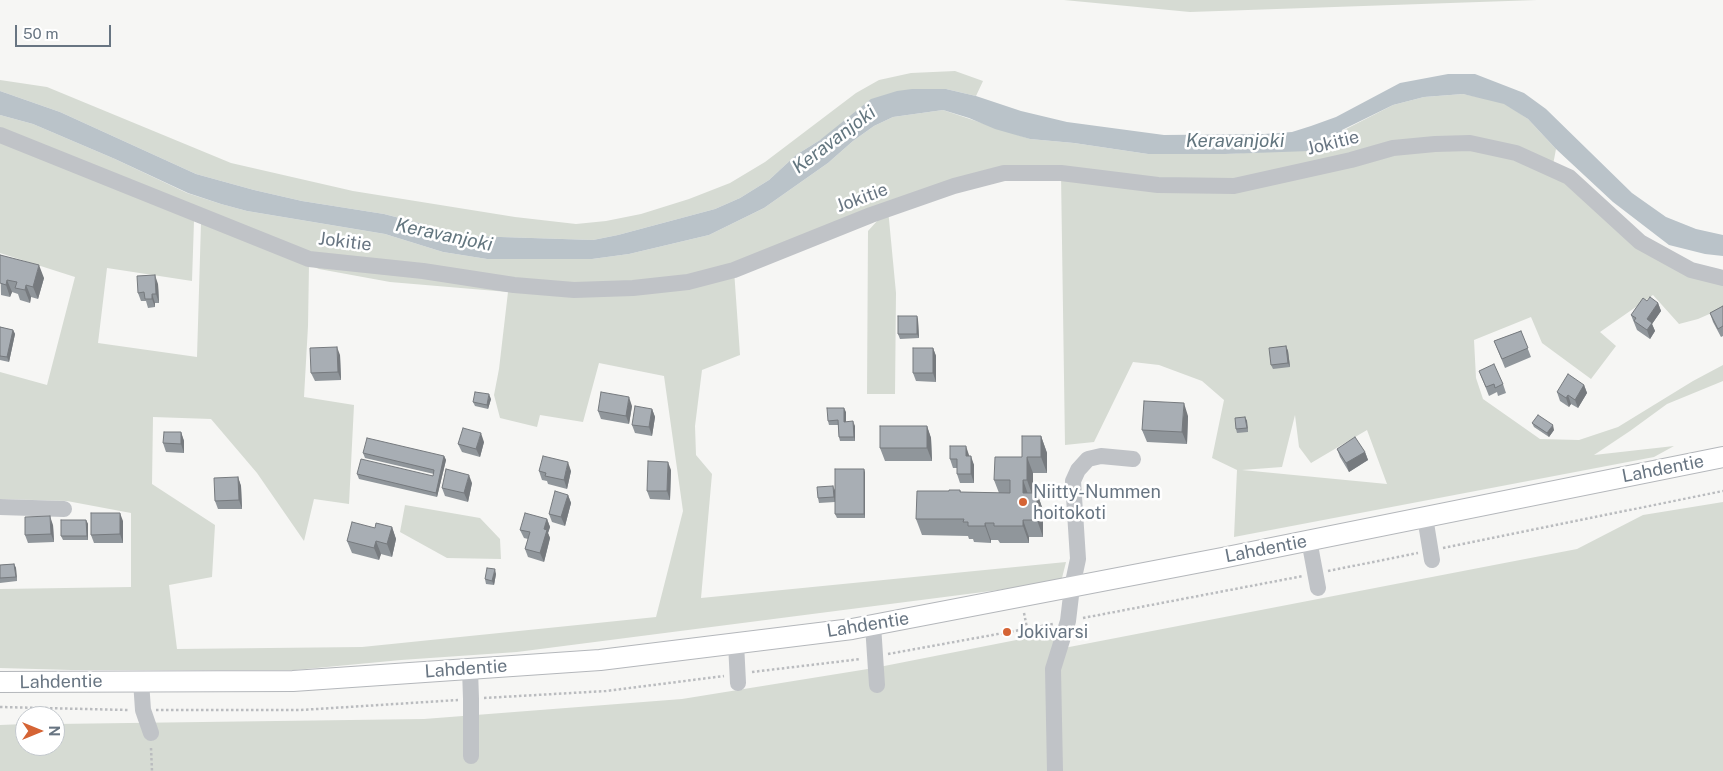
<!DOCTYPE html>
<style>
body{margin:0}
#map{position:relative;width:1723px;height:771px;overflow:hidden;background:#f6f6f4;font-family:"Public Sans",sans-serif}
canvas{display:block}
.north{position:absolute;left:15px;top:706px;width:50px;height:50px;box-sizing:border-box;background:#fff;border:1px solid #c3c8cd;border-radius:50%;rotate:90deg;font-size:14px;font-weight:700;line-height:20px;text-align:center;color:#687582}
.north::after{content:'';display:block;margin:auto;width:18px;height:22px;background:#d56435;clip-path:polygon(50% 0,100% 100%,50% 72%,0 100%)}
.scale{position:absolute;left:15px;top:25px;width:96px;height:22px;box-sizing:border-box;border:2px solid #687582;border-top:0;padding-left:6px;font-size:15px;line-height:18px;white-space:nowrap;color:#687582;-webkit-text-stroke:4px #fff;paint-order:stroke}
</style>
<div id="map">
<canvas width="1723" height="771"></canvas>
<div class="north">N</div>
<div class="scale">50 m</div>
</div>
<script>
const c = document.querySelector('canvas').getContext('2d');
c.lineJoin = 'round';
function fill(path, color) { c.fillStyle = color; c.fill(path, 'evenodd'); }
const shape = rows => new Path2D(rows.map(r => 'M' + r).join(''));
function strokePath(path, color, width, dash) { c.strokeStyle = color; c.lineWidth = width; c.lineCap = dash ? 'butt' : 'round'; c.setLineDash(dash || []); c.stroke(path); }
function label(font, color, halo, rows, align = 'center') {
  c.font = font + ' "Public Sans",sans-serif'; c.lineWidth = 5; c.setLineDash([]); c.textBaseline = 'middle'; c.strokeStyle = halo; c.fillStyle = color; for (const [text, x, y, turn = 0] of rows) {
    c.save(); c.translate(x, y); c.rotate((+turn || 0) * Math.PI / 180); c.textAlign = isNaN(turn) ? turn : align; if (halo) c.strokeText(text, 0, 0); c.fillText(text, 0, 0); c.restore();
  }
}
fill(shape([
 [1064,0,1537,0,1190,12],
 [955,71,983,81,976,96,946,89,820,140,796,155,769,180,740,198,715,209,618,235,593,240,470,236,384,214,302,201,254,190,196,174,60,112,0,91,0,80,47,87,231,163,353,191,515,217,576,224,606,221,641,214,689,199,730,183,765,162,856,93,879,80,911,73],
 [1463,94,1503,102,1528,119,1556,149,1552,170,1640,242,1723,278,1723,308,1698,319,1679,324,1653,295,1600,332,1616,346,1591,379,1542,343,1531,317,1474,340,1476,378,1483,399,1540,439,1579,440,1618,427,1693,381,1723,365,1723,381,1667,404,1630,431,1594,455,1674,446,1654,457,1234,537,1237,470,1212,458,1224,400,1202,381,1159,365,1133,362,1094,442,1065,445,1061,174,1004,173,888,209,896,293,895,394,867,394,868,231,887,210,734,270,740,355,702,370,695,426,696,455,712,474,701,598,1066,562,1061,582,517,652,401,660,295,670,71,670,0,668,0,589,131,587,131,513,67,501,0,499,0,372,47,385,75,277,0,253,0,115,33,124,115,159,187,193,221,204,247,211,385,234,443,252,487,259,592,259,629,254,709,235,764,208,828,163,853,141,874,126,893,117,943,110,1030,139,1074,143,1148,154,1225,154,1262,152,1342,131,1393,105,1424,97],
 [194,221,201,223,197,357,98,343,107,268,192,281],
 [309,265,319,269,390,282,508,292,499,369,494,395,500,418,537,427,540,415,583,422,599,363,664,376,683,511,656,617,362,647,177,649,169,585,212,577,215,525,152,484,153,417,211,419,257,473,304,541,314,499,349,504,354,405,304,397,308,326],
 [1295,415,1299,447,1311,463,1367,430,1387,484,1242,470,1282,467],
 [1723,502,1723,771,0,771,0,725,25,724,25,746,55,746,55,724,424,719,682,699,874,668,1057,632,1064,648,1577,549,1643,515],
 [405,505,480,518,500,539,501,559,447,558,400,532]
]), '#d6dbd3');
fill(shape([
 [1448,74,1475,74,1524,93,1546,109,1632,193,1666,217,1696,229,1723,235,1723,256,1705,254,1669,245,1613,202,1556,149,1528,119,1504,104,1463,94,1424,97,1393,105,1342,130,1339,141,1310,151,1225,154,1148,154,1074,143,1030,139,995,129,969,118,943,110,893,117,874,126,853,141,828,163,764,208,709,235,629,254,592,259,487,259,443,252,385,234,247,211,221,204,188,193,115,159,33,124,0,115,0,91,60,112,196,174,254,190,302,201,384,214,470,236,593,240,618,235,715,209,740,198,769,180,796,155,820,140,871,99,897,91,912,89,946,89,976,96,1021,111,1067,122,1164,135,1264,134,1292,132,1311,126,1336,117,1400,83]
]), '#bac3c9');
const major = shape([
 [0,682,293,681,600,660,852,629,1222,558,1723,457]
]);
strokePath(major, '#b4b7bb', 22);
strokePath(shape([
 [1443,548,1723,491],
 [1328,571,1418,553],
 [1024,613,1027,628],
 [1083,618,1303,576],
 [888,654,1053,624],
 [752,672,861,659],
 [484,698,606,691,724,676],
 [0,707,128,710],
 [156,710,301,710,458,700],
 [151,748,152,771]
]), '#babcbf', 2.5, [2.5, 2.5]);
strokePath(shape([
 [0,135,309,259,423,271,514,285,574,290,633,288,688,282,734,270,871,215,954,186,1004,173,1061,173,1158,185,1234,186,1351,160,1393,148,1435,144,1470,143,1516,153,1569,177,1640,242,1691,270,1723,278],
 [0,507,64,509],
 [1425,517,1432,560],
 [1309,540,1318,588],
 [873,625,877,685],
 [736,643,738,683],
 [470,669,471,699,471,756],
 [141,681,143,710,151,733],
 [1055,771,1053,669,1068,621,1072,587,1078,559,1073,481,1078,470,1088,459,1101,456,1133,459]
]), '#c0c3c7', 16);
strokePath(major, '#fff', 20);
fill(shape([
 [0,255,44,278,38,299,31,297,30,303,20,300,18,294,12,292,10,297,1,295],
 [158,284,159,303,155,303,155,307,148,308,146,301,141,301,138,293],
 [1647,301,1658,303,1661,311,1652,324,1655,331,1650,339,1637,330,1631,315],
 [1723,306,1723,336,1721,337,1713,322,1710,313],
 [917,316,918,320,919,338,900,339,898,334],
 [0,327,13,330,15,334,9,362,0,360],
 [1521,331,1531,357,1505,368,1494,341],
 [1286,346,1288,351,1290,367,1273,369,1271,365],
 [933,348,936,356,936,382,916,381,913,373],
 [340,355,341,380,315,381,311,373],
 [1479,371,1503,384,1506,393,1498,396,1497,392,1489,396],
 [1584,385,1587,393,1578,408,1571,404,1569,407,1560,401,1557,392],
 [491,399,488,409,475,406,473,402],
 [632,406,629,424,601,419,598,411],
 [652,409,655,417,652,436,635,433,632,425],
 [846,412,846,422,855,426,855,441,840,441,839,437,838,425,829,425,828,421],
 [1188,416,1187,444,1147,442,1142,430],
 [1245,417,1247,421,1248,432,1237,433,1236,429],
 [1532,423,1554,430,1549,437,1534,427],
 [927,426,931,438,932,461,885,461,880,448],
 [181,432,184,441,184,453,166,452,163,443],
 [1041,436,1047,453,1047,473,1033,473,1033,493,1037,493,1043,510,1043,537,1029,537,1029,543,1000,543,998,540,991,540,991,543,974,542,973,539,969,539,968,536,922,535,916,519,949,491,960,490,961,492,999,493,994,480,1022,457],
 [484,442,480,457,462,452,458,444],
 [1337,449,1365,452,1368,460,1349,472,1340,457],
 [363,453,444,456,446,460,437,497,359,479,357,474,433,476,434,474,365,458],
 [969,455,974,465,974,483,960,483,957,474,957,468,953,468,950,459],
 [864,469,865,473,865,518,837,518,835,514,835,502,819,503,818,498,835,490,835,501],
 [671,470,670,500,650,499,647,491],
 [539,471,571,471,567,489,548,484,547,481,542,480],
 [238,477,241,486,242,509,218,509,215,501],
 [472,483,468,502,445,496,442,488],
 [568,495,571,503,565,526,552,522,549,514],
 [547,519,550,527,548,533,550,538,544,562,528,557,525,549,528,539,524,538,520,530],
 [86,520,88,524,88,540,63,540,61,536],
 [123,521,123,543,94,543,91,535],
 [53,525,54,542,28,543,25,535],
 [392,527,396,539,392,557,381,554,379,560,352,553,347,541,375,528],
 [14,564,16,568,17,581,0,583,0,565],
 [496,574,494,585,486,584,485,579]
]), '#90969b');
fill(shape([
 [39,265,44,278,38,299,33,287],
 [155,275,158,284,159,303,156,294],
 [7,280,12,292,10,297,6,285],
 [26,285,31,297,30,303,25,290],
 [152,294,155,303,155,307,152,299],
 [1658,303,1661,311,1652,324,1655,331,1650,339,1647,330,1647,319],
 [917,316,918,320,919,338,917,334],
 [13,330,15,334,9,362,7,357],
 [1286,346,1288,351,1290,367,1288,363],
 [337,347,340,355,341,380,338,372],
 [933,348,936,356,936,382,933,373],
 [1584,385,1587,393,1578,408,1575,400],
 [489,394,491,399,488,409,487,405],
 [1568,395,1571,404,1569,407,1566,398],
 [629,397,632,406,629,424,626,416],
 [1184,403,1188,416,1187,444,1182,432],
 [844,408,846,412,846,426,844,422],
 [652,409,655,417,652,436,649,427],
 [1245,417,1247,421,1248,432,1247,428],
 [853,421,855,426,855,441,854,437],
 [1553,425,1554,430,1549,437,1547,433],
 [927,426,931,438,932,461,927,448],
 [181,432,184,441,184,453,181,444],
 [481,433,484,442,480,457,476,449],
 [1041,436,1047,453,1047,473,1041,457],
 [966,446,969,455,969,464,966,456],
 [1365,452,1368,460,1349,472,1346,463],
 [444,456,446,460,437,497,436,493],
 [971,456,974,465,974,483,971,474],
 [1027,457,1033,473,1033,497,1027,480],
 [568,462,571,471,567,489,564,480],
 [668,462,671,470,670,500,667,491],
 [864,469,865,473,865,518,864,514],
 [469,475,472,483,468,502,464,493],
 [238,477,241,486,242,509,239,500],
 [1023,480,1029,497,1023,493],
 [833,486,835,490,835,502,834,497],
 [1037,493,1043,510,1043,537,1037,520],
 [568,495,571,503,565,526,561,517],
 [120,513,123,521,123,543,120,534],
 [50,516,53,525,54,542,51,534],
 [547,519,550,527,548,533,550,538,544,562,540,553,544,529],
 [86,520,88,524,88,540,87,536],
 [1023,520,1029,537,1029,543,1023,526],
 [985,523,991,540,991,543,985,526],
 [392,527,396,539,392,557,387,544],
 [376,541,381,554,379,560,374,548],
 [14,564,16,568,17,581,16,577],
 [495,569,496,574,494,585,492,581]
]), '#767a7e');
const building = shape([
 [0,255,39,265,33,287,26,285,25,290,15,288,17,282,7,280,6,285,0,283,0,255],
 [155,275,156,294,152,294,152,299,145,299,144,292,138,293,137,276,155,275],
 [1650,297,1658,303,1647,319,1652,323,1647,330,1634,321,1636,318,1631,315,1643,298,1647,301,1650,297],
 [1723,306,1723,326,1718,329,1710,313,1723,306],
 [898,316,917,316,917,334,898,334,898,316],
 [0,327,13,330,7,357,0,356,0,327],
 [1521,331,1528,348,1502,359,1494,341,1521,331],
 [1286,346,1288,363,1271,365,1269,348,1286,346],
 [337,347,338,372,311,373,310,348,337,347],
 [913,348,933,348,933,373,913,373,913,348],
 [1494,364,1503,384,1495,388,1494,384,1486,387,1479,371,1494,364],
 [1568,374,1584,385,1575,400,1568,395,1566,398,1557,392,1568,374],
 [475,392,489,394,487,405,473,402,475,392],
 [601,392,629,397,626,416,598,411,601,392],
 [1144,401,1184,403,1182,432,1142,430,1144,401],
 [635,406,652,409,649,427,632,425,635,406],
 [827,408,844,408,844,422,853,421,854,437,839,437,838,420,828,421,827,408],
 [1538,415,1553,425,1547,433,1532,423,1538,415],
 [1245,417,1247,428,1236,429,1235,418,1245,417],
 [880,426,927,426,927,448,880,448,880,426],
 [463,428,481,433,476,449,458,444,463,428],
 [164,432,181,432,181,444,163,443,164,432],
 [1022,436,1041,436,1041,457,1027,457,1027,480,1023,480,1023,493,1037,493,1037,520,1023,520,1023,526,994,526,994,523,985,523,985,526,968,526,968,522,963,522,964,519,916,519,917,491,949,491,949,490,960,490,960,492,1010,493,1010,480,994,480,995,457,1022,457,1022,436],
 [1355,437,1365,452,1346,463,1337,449,1355,437],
 [367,438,444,456,436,493,357,474,361,459,433,476,434,470,363,453,367,438],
 [950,446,966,446,966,456,971,456,971,474,957,474,957,459,950,459,950,446],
 [543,456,568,462,564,480,545,476,546,473,539,471,543,456],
 [648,461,668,462,667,491,647,491,648,461],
 [446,469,469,475,464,493,442,488,446,469],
 [835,469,864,469,864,514,835,514,835,469],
 [238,477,239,500,215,501,214,478,238,477],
 [833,486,834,497,818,498,817,487,833,486],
 [555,491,568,495,561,517,549,514,555,491],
 [91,513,120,513,120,534,91,535,91,513],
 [525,513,547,519,544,529,547,530,540,553,525,549,530,532,520,530,525,513],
 [50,516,51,534,25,535,25,517,50,516],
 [61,520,86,520,87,536,61,536,61,520],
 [352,522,375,528,376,523,392,527,387,544,376,541,374,548,347,541,352,522],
 [14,564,16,577,0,578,0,565,14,564],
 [487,568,495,569,492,581,485,579,487,568]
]);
fill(building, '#a8aeb4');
strokePath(building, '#767a7e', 1);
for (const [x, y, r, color] of [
 [1023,502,5,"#d56435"],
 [1007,632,5,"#d56435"]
]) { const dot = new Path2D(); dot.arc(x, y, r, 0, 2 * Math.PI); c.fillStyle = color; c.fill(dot); strokePath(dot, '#fff', 2); }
label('18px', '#687582', '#fff', [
 ["Jokitie",1333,143,-14],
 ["Jokitie",862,198,-20],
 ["Jokitie",345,242,7],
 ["Lahdentie",1663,469,-11],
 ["Lahdentie",1266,549,-11],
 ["Lahdentie",868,625,-9],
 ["Lahdentie",466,669,-4],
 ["Lahdentie",61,682,-1]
]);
label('18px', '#687582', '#fff', [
 ["Niitty-Nummen",1033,492],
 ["hoitokoti",1033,513],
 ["Jokivarsi",1017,632]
], 'left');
label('italic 19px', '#63767f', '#fff', [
 ["Keravanjoki",834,140,-37],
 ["Keravanjoki",1235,141],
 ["Keravanjoki",444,235,12]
]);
</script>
